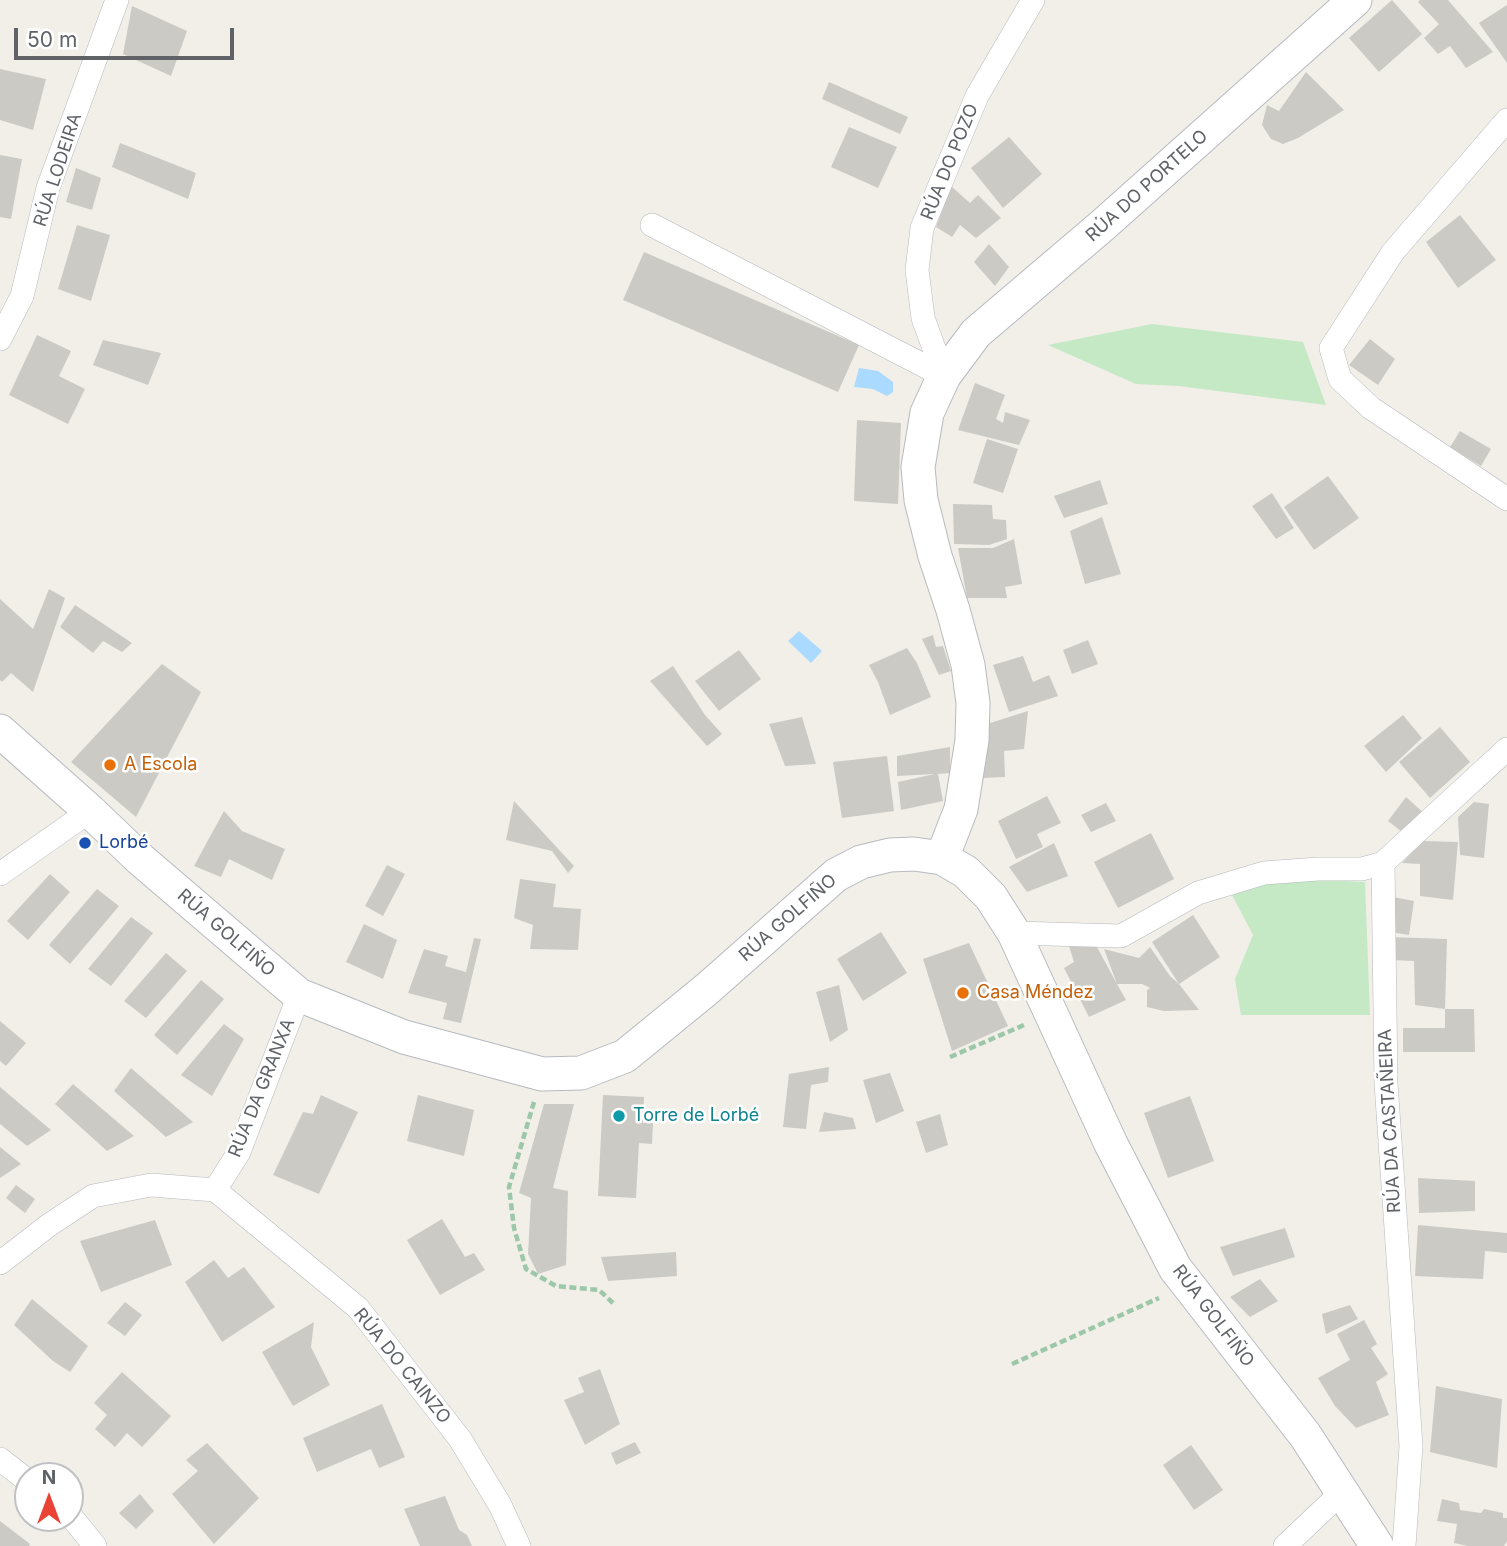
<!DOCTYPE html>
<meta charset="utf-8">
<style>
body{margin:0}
#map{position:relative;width:1507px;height:1546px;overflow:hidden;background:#f1efe8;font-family:Inter,sans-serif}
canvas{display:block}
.north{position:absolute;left:14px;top:1462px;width:70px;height:70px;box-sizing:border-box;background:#fff;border:2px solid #bfc1c3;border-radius:50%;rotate:0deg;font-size:19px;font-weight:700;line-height:28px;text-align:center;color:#5f6368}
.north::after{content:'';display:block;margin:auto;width:24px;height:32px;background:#ea4335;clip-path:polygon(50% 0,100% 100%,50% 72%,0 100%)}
.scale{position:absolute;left:14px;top:28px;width:220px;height:32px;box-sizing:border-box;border:4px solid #5f6368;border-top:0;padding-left:9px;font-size:21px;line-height:24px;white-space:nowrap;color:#5f6368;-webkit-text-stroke:5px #fff;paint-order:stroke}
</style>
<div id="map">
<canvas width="1507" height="1546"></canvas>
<div class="north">N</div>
<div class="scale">50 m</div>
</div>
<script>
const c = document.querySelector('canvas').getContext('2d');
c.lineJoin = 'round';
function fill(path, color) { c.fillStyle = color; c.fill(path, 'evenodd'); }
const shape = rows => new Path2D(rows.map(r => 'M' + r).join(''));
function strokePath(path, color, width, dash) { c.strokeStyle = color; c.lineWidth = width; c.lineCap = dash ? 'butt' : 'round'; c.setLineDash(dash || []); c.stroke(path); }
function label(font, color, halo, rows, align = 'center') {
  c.font = font + ' Inter,sans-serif'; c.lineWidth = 5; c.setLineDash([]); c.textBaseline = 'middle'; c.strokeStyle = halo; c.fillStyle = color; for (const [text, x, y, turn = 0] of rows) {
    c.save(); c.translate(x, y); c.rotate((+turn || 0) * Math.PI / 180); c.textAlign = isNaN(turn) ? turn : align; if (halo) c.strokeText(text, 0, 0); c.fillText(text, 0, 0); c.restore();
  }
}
fill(shape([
 [1152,324,1303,342,1326,405,1179,386,1136,384,1048,345],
 [1287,878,1365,882,1370,1015,1241,1015,1235,979,1253,935,1232,895]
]), '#c5e8c5');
fill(shape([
 [859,368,878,371,893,382,893,392,887,396,873,389,854,387],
 [799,631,822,651,811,663,788,641]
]), '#aadaff');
fill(shape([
 [1392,0,1422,34,1379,72,1349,38],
 [1420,0,1448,0,1493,52,1466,68,1450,46,1438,54,1424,38,1439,24,1418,2],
 [1507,5,1507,63,1479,23],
 [132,6,187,31,171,76,123,54],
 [0,69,46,79,33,130,0,120],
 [1306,72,1344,110,1298,138,1283,144,1271,139,1262,125,1267,105,1279,111],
 [829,82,908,117,900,134,822,99],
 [849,127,897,147,878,188,831,167],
 [1009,137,1042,174,1003,208,971,168],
 [120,143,196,173,188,199,112,167],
 [0,155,22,159,11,219,0,217],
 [76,168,101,178,92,210,66,202],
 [951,186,970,203,978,195,1001,218,976,238,960,225,952,237,936,227],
 [1460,215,1496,260,1458,288,1426,242],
 [77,225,110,235,91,301,58,289],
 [989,244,1009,267,995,286,974,262],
 [644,252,859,345,838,392,623,300],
 [37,335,71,351,59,376,85,389,68,424,9,395],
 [1370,339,1395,359,1378,385,1349,365],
 [103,340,161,353,148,385,93,365],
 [975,383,1005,395,996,419,1003,423,1005,412,1030,420,1019,445,958,430],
 [857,420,901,423,898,504,854,501],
 [1460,431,1491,449,1481,466,1450,447],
 [987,439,1018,449,1003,493,973,483],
 [1328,476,1359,518,1314,550,1284,507],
 [1100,480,1108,504,1064,518,1054,496],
 [1272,493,1294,528,1276,539,1252,506],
 [953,504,992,505,993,519,1006,520,1007,539,989,545,954,544],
 [1102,517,1121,574,1085,584,1070,531],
 [1014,539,1022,584,1005,587,1007,598,967,598,958,548,993,548],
 [49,589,65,598,33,692,11,673,2,682,0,680,0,599,33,629],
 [75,605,132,643,122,652,103,641,93,653,60,627],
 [933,635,936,647,943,646,951,671,939,675,922,639],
 [1088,640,1098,664,1072,674,1063,650],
 [907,648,917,663,931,697,890,715,878,682,869,665],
 [739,650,761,679,719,711,695,681],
 [1023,656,1033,682,1049,675,1058,696,1009,712,993,665],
 [162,664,201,692,136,817,71,762],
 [673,666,705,715,722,734,707,746,650,681],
 [1028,711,1024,749,1004,751,1005,777,981,778,987,724],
 [1403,715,1422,738,1386,772,1364,746],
 [802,717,816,764,785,766,769,724],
 [1440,727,1470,762,1430,798,1399,762],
 [950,747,950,773,938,774,943,801,901,810,898,782,935,774,897,776,897,756],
 [887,756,894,811,842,818,833,762],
 [1047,796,1061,823,1037,834,1043,847,1016,859,998,821],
 [1406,797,1426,815,1406,835,1388,821],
 [514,801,574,866,568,873,552,851,506,840],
 [1474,802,1489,804,1484,858,1460,855,1458,817],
 [1106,803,1116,821,1091,832,1081,815],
 [224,811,242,831,285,849,272,880,229,859,221,877,194,866],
 [1151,833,1174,879,1118,908,1094,862],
 [1423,841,1458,842,1453,900,1420,896,1420,864,1402,863],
 [1054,843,1068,876,1027,892,1009,867],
 [387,865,405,874,383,916,365,906],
 [50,874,70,892,28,940,7,921],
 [520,879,556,884,553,907,581,909,578,950,530,949,533,925,514,918],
 [97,889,119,906,70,964,49,945],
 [1388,896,1414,901,1409,935,1390,932],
 [1193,915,1220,957,1179,984,1152,942],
 [131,917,153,933,111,986,88,969],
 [364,924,397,940,383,979,346,962],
 [881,932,907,973,863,1001,837,959],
 [1389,937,1447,939,1445,1009,1415,1005,1414,961,1390,960],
 [474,938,481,939,461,1023,443,1019,447,1003,408,993,424,949,448,956,445,966,466,972],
 [969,943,1008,1026,952,1051,923,959],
 [1069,946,1097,947,1117,984,1104,949,1139,958,1150,947,1170,976,1179,984,1199,1010,1164,1011,1147,1007,1147,990,1150,988,1142,984,1117,984,1126,1000,1089,1017,1064,968,1074,962],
 [166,953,187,971,146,1018,124,1001],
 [201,980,224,999,177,1055,154,1035],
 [839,985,848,1030,830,1042,816,992],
 [1445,1009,1474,1009,1475,1052,1403,1052,1403,1028,1445,1028],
 [0,1021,26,1043,6,1066,0,1061],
 [224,1024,244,1039,212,1096,181,1075],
 [829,1067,828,1082,811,1085,806,1129,783,1127,789,1074],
 [131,1068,193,1122,166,1137,114,1091],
 [890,1073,904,1111,876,1123,863,1080],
 [73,1084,134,1136,107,1151,55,1104],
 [0,1087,51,1130,27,1146,0,1124],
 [321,1095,358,1112,319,1194,273,1175,303,1112,313,1114],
 [418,1095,474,1110,464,1156,407,1141],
 [603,1095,644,1097,643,1123,653,1123,652,1144,639,1143,636,1198,598,1196],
 [1190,1096,1214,1161,1168,1178,1144,1113],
 [544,1104,574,1104,553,1188,568,1191,566,1265,538,1274,528,1254,531,1198,519,1193],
 [824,1112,853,1118,856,1129,819,1132],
 [940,1114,948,1145,926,1153,916,1122],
 [0,1147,21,1164,0,1178],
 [1418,1178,1475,1181,1475,1211,1419,1213],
 [16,1185,35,1199,25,1213,6,1198],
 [442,1219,465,1257,474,1253,485,1270,440,1295,407,1240],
 [155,1220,172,1265,101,1292,80,1241],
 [1418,1225,1507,1233,1507,1253,1485,1251,1483,1279,1415,1276],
 [1285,1228,1295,1257,1233,1276,1220,1247],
 [676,1252,677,1276,608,1281,601,1257],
 [214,1260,228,1278,244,1267,275,1307,222,1342,185,1282],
 [1260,1279,1278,1301,1250,1317,1230,1297],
 [32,1299,88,1346,70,1372,53,1361,14,1325],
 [125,1302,142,1315,125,1336,107,1323],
 [1350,1305,1358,1319,1326,1334,1322,1314],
 [1364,1320,1377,1344,1371,1348,1388,1374,1376,1382,1389,1415,1356,1428,1335,1406,1318,1378,1350,1360,1337,1334],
 [314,1322,311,1347,330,1385,293,1406,262,1352],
 [600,1369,620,1424,585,1445,564,1400,584,1392,578,1378],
 [122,1372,171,1416,142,1447,127,1433,115,1447,95,1429,107,1415,94,1403],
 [1436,1386,1502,1399,1497,1468,1430,1452],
 [382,1404,405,1457,379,1468,371,1449,317,1472,303,1438],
 [635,1442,641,1453,616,1465,611,1453],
 [207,1443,259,1498,214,1544,172,1494,198,1471,186,1460],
 [1191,1445,1223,1490,1194,1510,1163,1465],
 [140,1494,154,1511,136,1529,119,1513],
 [445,1496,459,1530,467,1535,472,1546,420,1546,404,1509],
 [1442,1499,1459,1503,1460,1510,1481,1513,1484,1509,1503,1513,1503,1518,1507,1518,1507,1541,1504,1546,1468,1546,1454,1543,1457,1524,1437,1521],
 [0,1521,30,1544,29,1546,0,1546]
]), '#cccac5');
const street = shape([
 [1507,120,1393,252,1331,348,1340,379,1371,408,1507,499],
 [652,225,944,376],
 [0,339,22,296,48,188,117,0],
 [944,376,923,318,917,270,922,228,977,96,1033,0],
 [1383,863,1386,1083,1411,1446,1404,1546],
 [0,874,90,811],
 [1014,933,1121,936,1198,893,1264,873,1318,869,1362,869,1383,863,1507,749],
 [215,1190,358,1308,460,1439,500,1505,519,1546],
 [215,1190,239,1152,299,995],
 [0,1263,49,1225,93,1196,151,1185,215,1190],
 [0,1459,28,1481],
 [70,1515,95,1546],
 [1285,1546,1341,1493]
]);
const secondary = shape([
 [0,731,90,811,140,859,299,995,404,1037,542,1074,581,1073,625,1056,707,989,836,875,861,862,890,855,914,854,942,858,966,872,991,897,1014,933,1111,1144,1175,1268,1305,1435,1377,1546],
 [942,858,961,809,972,740,973,703,968,665,953,610,935,556,921,500,918,467,927,413,944,376,976,333,1103,225,1355,0]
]);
strokePath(street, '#b5b8bc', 24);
strokePath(secondary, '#b6babf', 35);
strokePath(shape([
 [950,1057,1024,1025],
 [534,1102,509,1187,514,1228,526,1269,556,1286,599,1290,613,1303],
 [1012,1364,1159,1298]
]), '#9cc7a9', 4.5, [7, 3.5]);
strokePath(street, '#fff', 23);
strokePath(secondary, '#fff', 33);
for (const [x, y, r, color] of [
 [110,765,7,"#e8710a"],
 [85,843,7,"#1a4fb4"],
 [963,993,7,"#e8710a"],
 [619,1116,7,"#0f9aa8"]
]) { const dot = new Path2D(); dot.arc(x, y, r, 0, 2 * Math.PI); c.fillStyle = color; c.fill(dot); strokePath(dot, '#fff', 2.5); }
label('18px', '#5f6368', '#fff', [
 ["RÚA DO POZO",950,162,-68],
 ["RÚA LODEIRA",58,170,-72],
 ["RÚA DO PORTELO",1147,186,-42],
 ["RÚA GOLFIÑO",788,918,-41],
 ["RÚA GOLFIÑO",226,933,41],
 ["RÚA DA GRANXA",262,1088,-68],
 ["RÚA DA CASTAÑEIRA",1390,1121,-93],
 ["RÚA GOLFIÑO",1213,1316,53],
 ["RÚA DO CAINZO",402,1366,51]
]);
label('18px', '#c56008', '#fff', [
 ["A Escola",124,765],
 ["Casa Méndez",977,993]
], 'left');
label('18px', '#164399', '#fff', [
 ["Lorbé",99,843]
], 'left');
label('18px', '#0d838f', '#fff', [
 ["Torre de Lorbé",633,1116]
], 'left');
</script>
